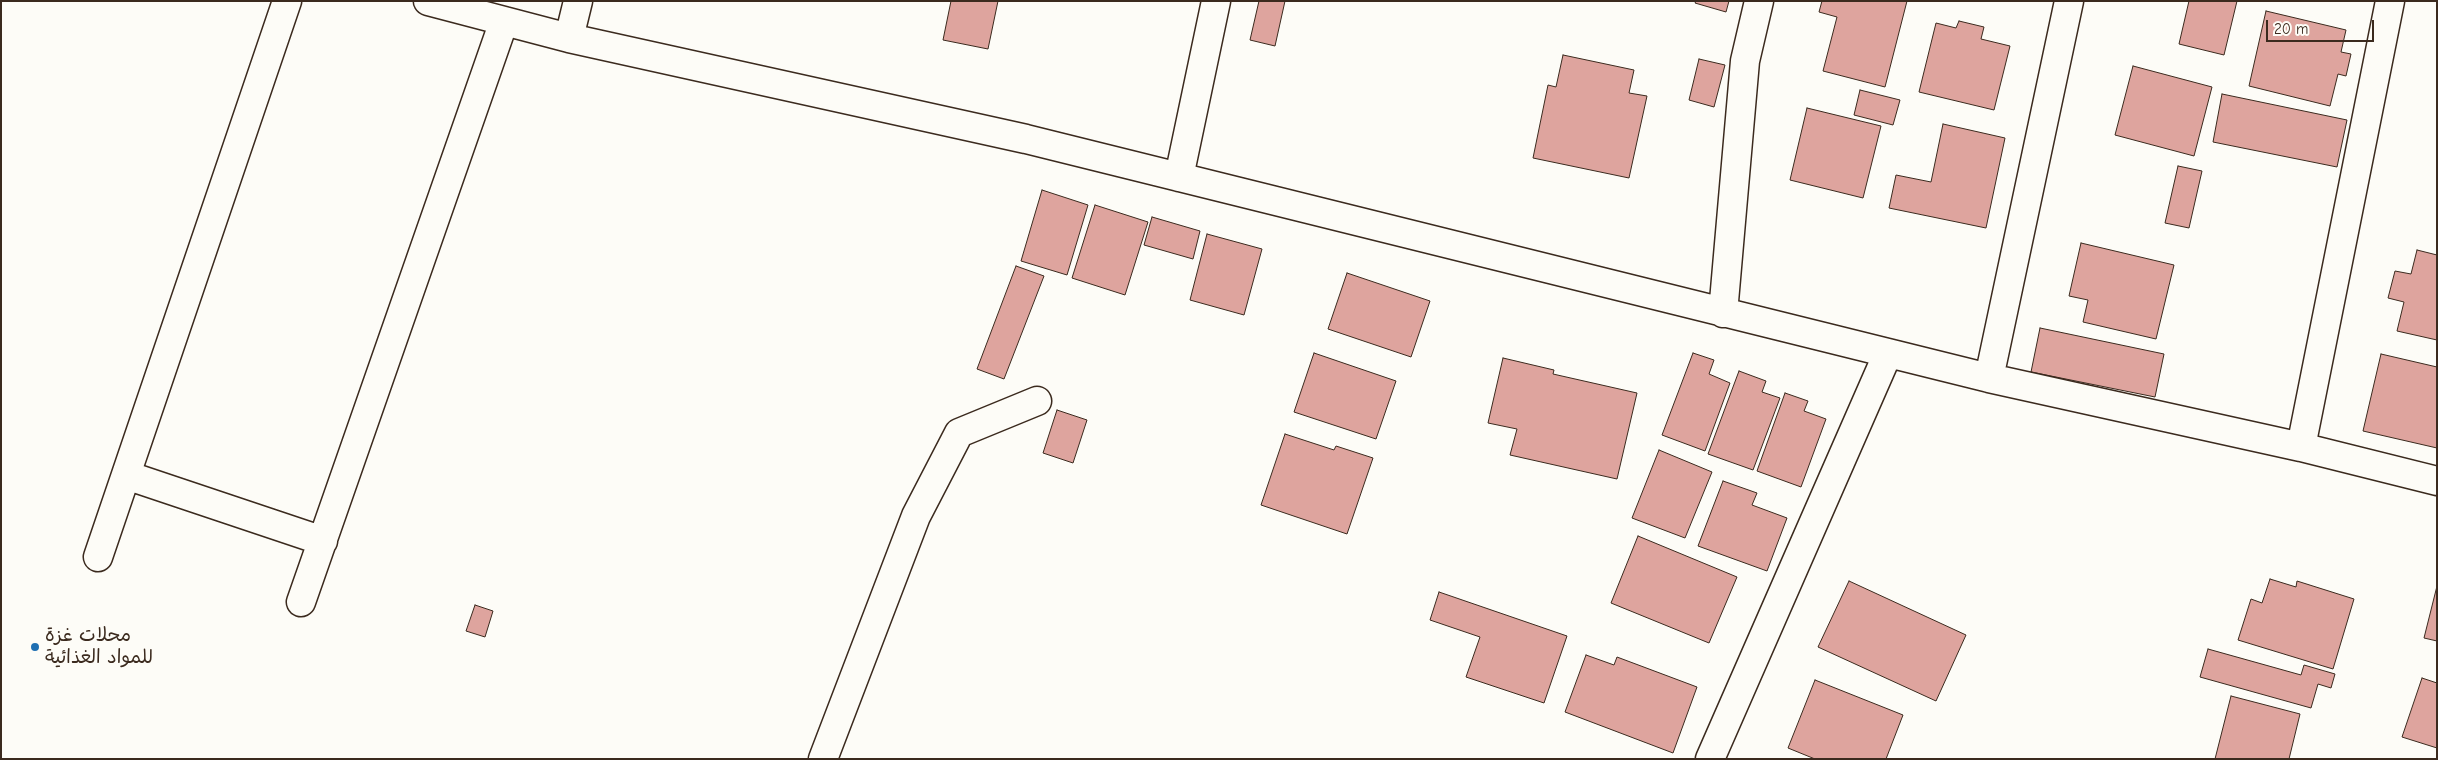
<!DOCTYPE html>
<meta charset="utf-8">
<style>
body{margin:0}
#map{position:relative;width:2438px;height:760px;overflow:hidden;background:#fdfcf7;font-family:"Comic Neue",sans-serif}
canvas{display:block}
.frame{position:absolute;inset:0;border:2px solid #3b2a1e;pointer-events:none}
.scale{position:absolute;left:2266px;top:20px;width:108px;height:22px;box-sizing:border-box;border:2px solid #3b2a1e;border-top:0;padding-left:6px;font-size:15px;line-height:18px;white-space:nowrap;color:#3b2a1e;-webkit-text-stroke:4px #fdfcf7;paint-order:stroke}
</style>
<div id="map">
<canvas width="2438" height="760"></canvas>
<div class="frame"></div>
<div class="scale">20 m</div>
</div>
<script>
const c = document.querySelector('canvas').getContext('2d');
c.lineJoin = 'round';
function fill(path, color) { c.fillStyle = color; c.fill(path, 'evenodd'); }
const shape = rows => new Path2D(rows.map(r => 'M' + r).join(''));
function strokePath(path, color, width, dash) { c.strokeStyle = color; c.lineWidth = width; c.lineCap = dash ? 'butt' : 'round'; c.setLineDash(dash || []); c.stroke(path); }
function label(font, color, halo, rows, align = 'center') {
  c.font = font + ' "Comic Neue","Playpen Sans Arabic",sans-serif'; c.lineWidth = 5; c.setLineDash([]); c.textBaseline = 'middle'; c.strokeStyle = halo; c.fillStyle = color; for (const [text, x, y, turn = 0] of rows) {
    c.save(); c.translate(x, y); c.rotate((+turn || 0) * Math.PI / 180); c.textAlign = isNaN(turn) ? turn : align; if (halo) c.strokeText(text, 0, 0); c.fillText(text, 0, 0); c.restore();
  }
}
const building = shape([
 [951,1,998,1,988,49,943,40,951,1],
 [1259,1,1285,1,1275,46,1250,40,1259,1],
 [1696,1,1729,1,1726,12,1695,3,1696,1],
 [1822,1,1907,1,1885,87,1823,71,1837,17,1819,12,1822,1],
 [2189,1,2237,1,2224,55,2179,44,2189,1],
 [2266,11,2346,30,2341,52,2351,54,2346,76,2338,74,2330,106,2249,86,2266,11],
 [1959,21,1984,27,1981,39,2010,46,1994,110,1919,92,1936,23,1956,28,1959,21],
 [1563,55,1634,70,1629,93,1647,96,1629,178,1533,158,1548,85,1556,87,1563,55],
 [1699,59,1725,65,1714,107,1689,100,1699,59],
 [2133,66,2212,87,2194,156,2115,135,2133,66],
 [1860,90,1900,100,1893,125,1854,115,1860,90],
 [2222,94,2347,120,2337,167,2213,142,2222,94],
 [1807,108,1881,126,1863,198,1790,180,1807,108],
 [1943,124,2005,138,1986,228,1889,208,1896,175,1931,182,1943,124],
 [2178,166,2202,171,2189,228,2165,223,2178,166],
 [1042,190,1088,205,1067,275,1021,261,1042,190],
 [1095,205,1148,222,1125,295,1072,278,1095,205],
 [1152,217,1200,231,1193,259,1144,245,1152,217],
 [1207,234,1262,249,1244,315,1190,300,1207,234],
 [2081,243,2174,265,2156,339,2083,322,2088,300,2069,296,2081,243],
 [2417,250,2437,255,2437,340,2397,331,2404,302,2388,298,2395,271,2411,274,2417,250],
 [1016,266,1044,276,1004,379,977,369,1016,266],
 [1347,273,1430,301,1411,357,1328,329,1347,273],
 [2040,328,2164,354,2155,397,2031,372,2040,328],
 [1314,353,1396,381,1376,439,1294,412,1314,353],
 [1693,353,1714,360,1709,374,1730,383,1705,451,1662,435,1693,353],
 [2381,354,2437,367,2437,448,2363,431,2381,354],
 [1503,358,1554,370,1553,374,1637,393,1617,479,1510,455,1517,429,1488,423,1503,358],
 [1739,371,1766,381,1762,392,1780,398,1753,470,1708,454,1739,371],
 [1785,393,1808,401,1804,411,1826,419,1801,487,1757,471,1785,393],
 [1057,410,1087,420,1073,463,1043,453,1057,410],
 [1285,434,1334,450,1336,446,1373,458,1347,534,1261,505,1285,434],
 [1659,450,1712,472,1685,538,1632,518,1659,450],
 [1723,481,1757,493,1752,505,1787,518,1767,571,1698,546,1723,481],
 [1638,536,1737,577,1709,643,1611,603,1638,536],
 [2270,579,2296,587,2297,581,2354,599,2333,669,2238,640,2251,599,2262,603,2270,579],
 [1849,581,1966,635,1936,701,1818,647,1849,581],
 [2437,586,2437,641,2424,638,2437,586],
 [1439,592,1567,636,1544,703,1466,677,1480,637,1430,620,1439,592],
 [475,605,493,611,485,637,466,631,475,605],
 [2208,649,2301,675,2304,665,2335,674,2331,688,2318,684,2311,708,2200,677,2208,649],
 [1586,655,1614,665,1617,657,1697,687,1673,753,1565,712,1586,655],
 [2422,678,2437,683,2437,748,2402,737,2422,678],
 [1815,680,1903,715,1886,759,1815,759,1788,748,1815,680],
 [2231,696,2300,714,2289,759,2215,759,2231,696]
]);
fill(building, '#dea49e');
strokePath(building, '#3b2a1e', 1);
const street = shape([
 [428,1,569,38,1026,139,1989,378,2301,447,2437,481],
 [569,38,578,1],
 [1179,177,1216,1],
 [1723,313,1745,61,1759,1],
 [1989,378,2069,1],
 [2301,447,2390,1],
 [126,475,323,541],
 [98,557,287,1],
 [301,602,504,21],
 [823,759,916,516,959,433,1037,401],
 [1710,759,1888,353]
]);
strokePath(street, '#3b2a1e', 31);
strokePath(street, '#fdfcf7', 28);
for (const [x, y, r, color] of [
 [35,647,5,"#1f6fb2"]
]) { const dot = new Path2D(); dot.arc(x, y, r, 0, 2 * Math.PI); c.fillStyle = color; c.fill(dot); strokePath(dot, '#fdfcf7', 2); }
label('19px', '#3b2a1e', '#fdfcf7', [
 ["محلات غزة",45,636],
 ["للمواد الغذائية",45,658]
], 'left');
</script>
